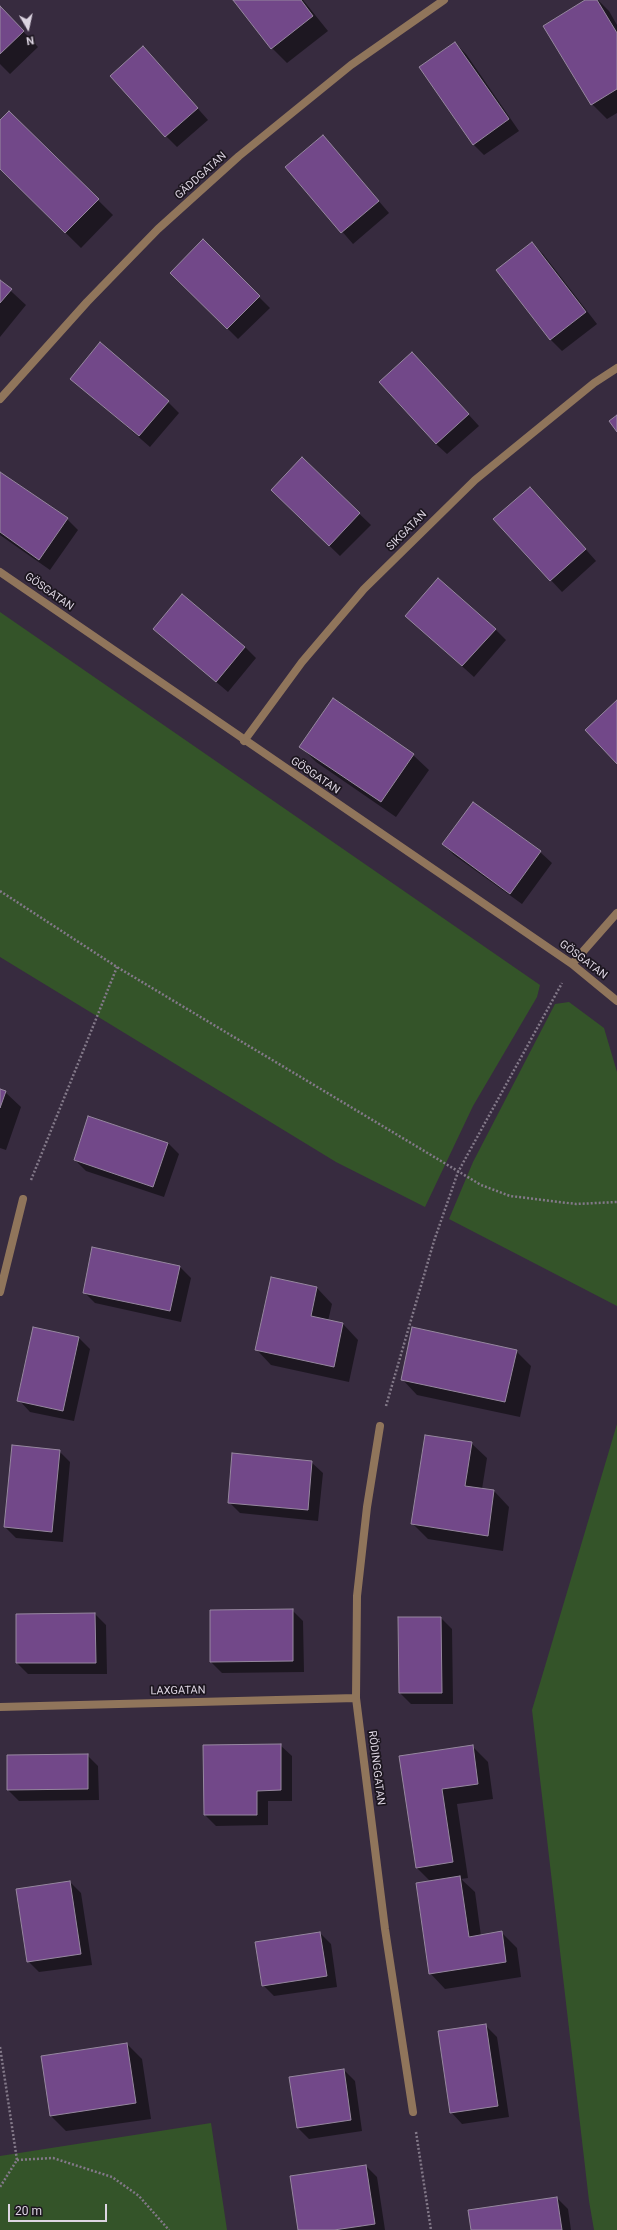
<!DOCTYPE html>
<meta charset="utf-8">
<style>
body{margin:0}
#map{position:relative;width:617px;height:2230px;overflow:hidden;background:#372b3f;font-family:Roboto,sans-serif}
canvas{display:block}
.north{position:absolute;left:8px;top:8px;width:40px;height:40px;-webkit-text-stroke:3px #1c161f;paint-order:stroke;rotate:171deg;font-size:11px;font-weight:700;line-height:16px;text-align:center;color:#ddd5e2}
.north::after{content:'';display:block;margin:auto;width:14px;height:18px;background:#ddd5e2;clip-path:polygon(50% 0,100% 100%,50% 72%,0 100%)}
.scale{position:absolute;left:8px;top:2204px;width:99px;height:18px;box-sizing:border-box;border:2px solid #ddd5e2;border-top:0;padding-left:5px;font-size:12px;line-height:14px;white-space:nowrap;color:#ddd5e2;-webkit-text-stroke:3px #1c161f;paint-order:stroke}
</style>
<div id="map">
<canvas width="617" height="2230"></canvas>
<div class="north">N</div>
<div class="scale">20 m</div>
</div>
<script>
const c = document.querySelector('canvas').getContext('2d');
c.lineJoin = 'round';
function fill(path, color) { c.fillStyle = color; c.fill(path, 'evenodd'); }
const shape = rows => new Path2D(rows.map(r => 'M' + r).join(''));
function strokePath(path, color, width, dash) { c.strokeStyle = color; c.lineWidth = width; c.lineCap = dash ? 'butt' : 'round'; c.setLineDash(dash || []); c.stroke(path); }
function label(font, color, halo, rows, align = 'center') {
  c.font = font + ' Roboto,sans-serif'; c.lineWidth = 3.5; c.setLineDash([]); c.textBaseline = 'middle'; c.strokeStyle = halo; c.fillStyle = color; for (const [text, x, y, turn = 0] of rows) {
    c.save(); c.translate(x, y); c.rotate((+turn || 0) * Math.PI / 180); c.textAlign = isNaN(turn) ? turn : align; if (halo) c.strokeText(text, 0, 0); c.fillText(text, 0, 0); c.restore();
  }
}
fill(shape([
 [0,612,540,985,537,997,473,1106,425,1207,336,1162,0,957],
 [569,1002,604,1028,617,1072,617,1306,449,1219,473,1162,555,1004],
 [617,1424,617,2230,594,2230,589,2201,532,1710],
 [211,2123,227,2230,0,2230,0,2156]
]), '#345429');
fill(shape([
 [234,0,303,0,328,31,287,63,272,48],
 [587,0,598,0,609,11,617,25,617,113,607,119,592,104],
 [0,7,38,47,10,74,0,64],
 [455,43,466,54,519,131,484,155,473,144],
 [154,59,208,120,177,147,166,136],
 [9,112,113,215,81,248,0,168,0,121],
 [323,136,389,213,353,244,286,167],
 [203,241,270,308,238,339,172,273],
 [532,243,543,254,597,324,562,351,551,340,497,270],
 [0,281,26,305,0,337],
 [423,365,479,426,447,454,436,444],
 [71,378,168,402,179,413,150,447],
 [302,459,371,525,340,556,283,501],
 [0,473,67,519,78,530,50,570,0,535],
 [541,499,596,561,562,592,495,520],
 [406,616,495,629,506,640,474,677],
 [154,629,245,647,256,658,228,692],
 [300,746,413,755,429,770,396,817,316,762],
 [473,803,540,852,552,863,522,904,454,855,443,844],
 [0,1090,5,1092,21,1107,6,1150,0,1148],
 [168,1143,179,1154,164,1197,86,1171,75,1160],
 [180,1267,191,1278,181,1322,95,1303,84,1292],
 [317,1288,332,1304,328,1321,343,1324,358,1340,349,1382,271,1365,256,1349],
 [79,1338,90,1349,74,1421,30,1412,19,1400],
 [516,1351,531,1366,520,1417,417,1395,402,1379],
 [471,1443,487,1458,482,1489,494,1491,509,1507,503,1551,428,1539,413,1524],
 [59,1451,70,1462,63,1542,16,1538,5,1527],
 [311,1462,323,1473,318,1521,240,1513,229,1502],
 [292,1610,303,1621,304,1672,222,1673,211,1662],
 [95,1614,106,1625,107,1674,28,1674,17,1663],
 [399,1618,441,1618,452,1629,453,1704,411,1704,400,1693],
 [280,1745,292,1756,292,1801,268,1801,268,1825,216,1826,205,1815],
 [472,1746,488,1762,493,1799,457,1804,468,1878,461,1879,475,1892,481,1936,501,1932,517,1948,521,1977,445,1989,430,1973,431,1882,417,1868,400,1757],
 [87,1755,98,1766,99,1800,19,1801,8,1790],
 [70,1882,81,1893,92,1965,39,1972,28,1961],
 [320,1933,331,1944,337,1987,274,1996,263,1985],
 [486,2026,497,2037,509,2117,462,2124,451,2112],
 [127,2044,142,2059,151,2119,66,2131,51,2116,42,2057],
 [344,2070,355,2081,362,2131,309,2139,298,2128],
 [366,2166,377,2177,385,2230,299,2230],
 [557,2198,568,2209,571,2230,472,2230]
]), '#0007');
const building = shape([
 [233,0,301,0,313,16,271,49,233,0],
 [585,0,597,0,617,33,617,89,591,105,543,26,585,0],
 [0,6,24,31,0,54,0,6],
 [455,42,509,119,473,145,419,67,455,42],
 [143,46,198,108,165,137,110,76,143,46],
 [9,111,99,199,65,233,0,169,0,120,9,111],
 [323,135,379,201,341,233,285,167,323,135],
 [203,239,260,296,227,329,170,273,203,239],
 [532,242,586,312,550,340,496,270,532,242],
 [0,280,12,289,0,303,0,280],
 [100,342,169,401,139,436,70,379,100,342],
 [412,352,469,414,436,444,379,382,412,352],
 [617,415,617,432,609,421,617,415],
 [302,457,360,513,329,546,271,490,302,457],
 [0,472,68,518,39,560,0,532,0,472],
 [530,487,586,549,550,581,493,519,530,487],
 [438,578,496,629,462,666,405,616,438,578],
 [182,594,245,647,216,682,153,629,182,594],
 [333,698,414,754,381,802,299,747,333,698],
 [617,700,617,764,585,730,617,700],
 [473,802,541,851,510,894,442,844,473,802],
 [0,1089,6,1091,0,1108,0,1089],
 [88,1116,168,1143,153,1187,74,1160,88,1116],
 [92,1247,180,1266,170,1311,83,1293,92,1247],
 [271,1277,317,1287,311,1316,343,1323,334,1367,255,1350,271,1277],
 [33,1327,79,1337,63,1411,17,1401,33,1327],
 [412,1327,517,1350,505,1402,401,1380,412,1327],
 [425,1435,472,1442,465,1486,494,1490,488,1536,411,1524,425,1435],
 [12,1445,60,1450,52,1532,4,1527,12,1445],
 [232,1453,312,1461,308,1510,228,1503,232,1453],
 [293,1609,293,1661,210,1662,210,1610,293,1609],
 [95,1613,96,1663,16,1663,16,1614,95,1613],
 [398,1617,441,1617,442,1693,399,1693,398,1617],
 [281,1744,281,1790,257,1791,257,1815,204,1815,203,1745,281,1744],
 [473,1745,478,1784,442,1789,453,1862,416,1868,399,1756,473,1745],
 [88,1754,88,1789,7,1790,7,1755,88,1754],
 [460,1876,469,1937,502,1931,506,1962,429,1974,416,1883,460,1876],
 [70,1881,81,1954,27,1962,16,1889,70,1881],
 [320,1932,327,1976,262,1986,255,1942,320,1932],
 [486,2024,498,2106,450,2113,438,2031,486,2024],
 [127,2043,136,2103,50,2116,41,2056,127,2043],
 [344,2069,351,2120,297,2128,289,2077,344,2069],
 [366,2165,375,2224,334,2230,298,2230,290,2176,366,2165],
 [557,2197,562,2230,471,2230,468,2210,557,2197]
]);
fill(building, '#724889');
strokePath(building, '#96879f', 1);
strokePath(shape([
 [0,891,117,967,481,1185,510,1196,576,1204,617,1202],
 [31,1180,117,967],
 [386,1406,434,1241,458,1172,562,983],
 [0,2047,17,2160,0,2187],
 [416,2132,431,2230],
 [17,2160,53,2158,112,2177,139,2196,169,2230]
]), '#837989', 2.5, [2, 2]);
strokePath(shape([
 [0,399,87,302,158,229,239,156,351,65,444,0],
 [0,572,572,964,617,1001],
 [244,741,302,662,364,589,475,480,594,383,617,368],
 [572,964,617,913],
 [0,1292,23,1199],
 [380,1426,367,1507,357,1596,356,1698,385,1929,413,2112],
 [0,1707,356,1698]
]), '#90755b', 8);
label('11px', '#ddd5e2', '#1c161f', [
 ["GÄDDGATAN",201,176,-42],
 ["SIKGATAN",407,531,-45],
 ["GÖSGATAN",49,592,35],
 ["GÖSGATAN",315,776,34],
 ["GÖSGATAN",583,960,37],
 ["LAXGATAN",178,1691,-1],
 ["RÖDINGGATAN",376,1768,83]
]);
</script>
